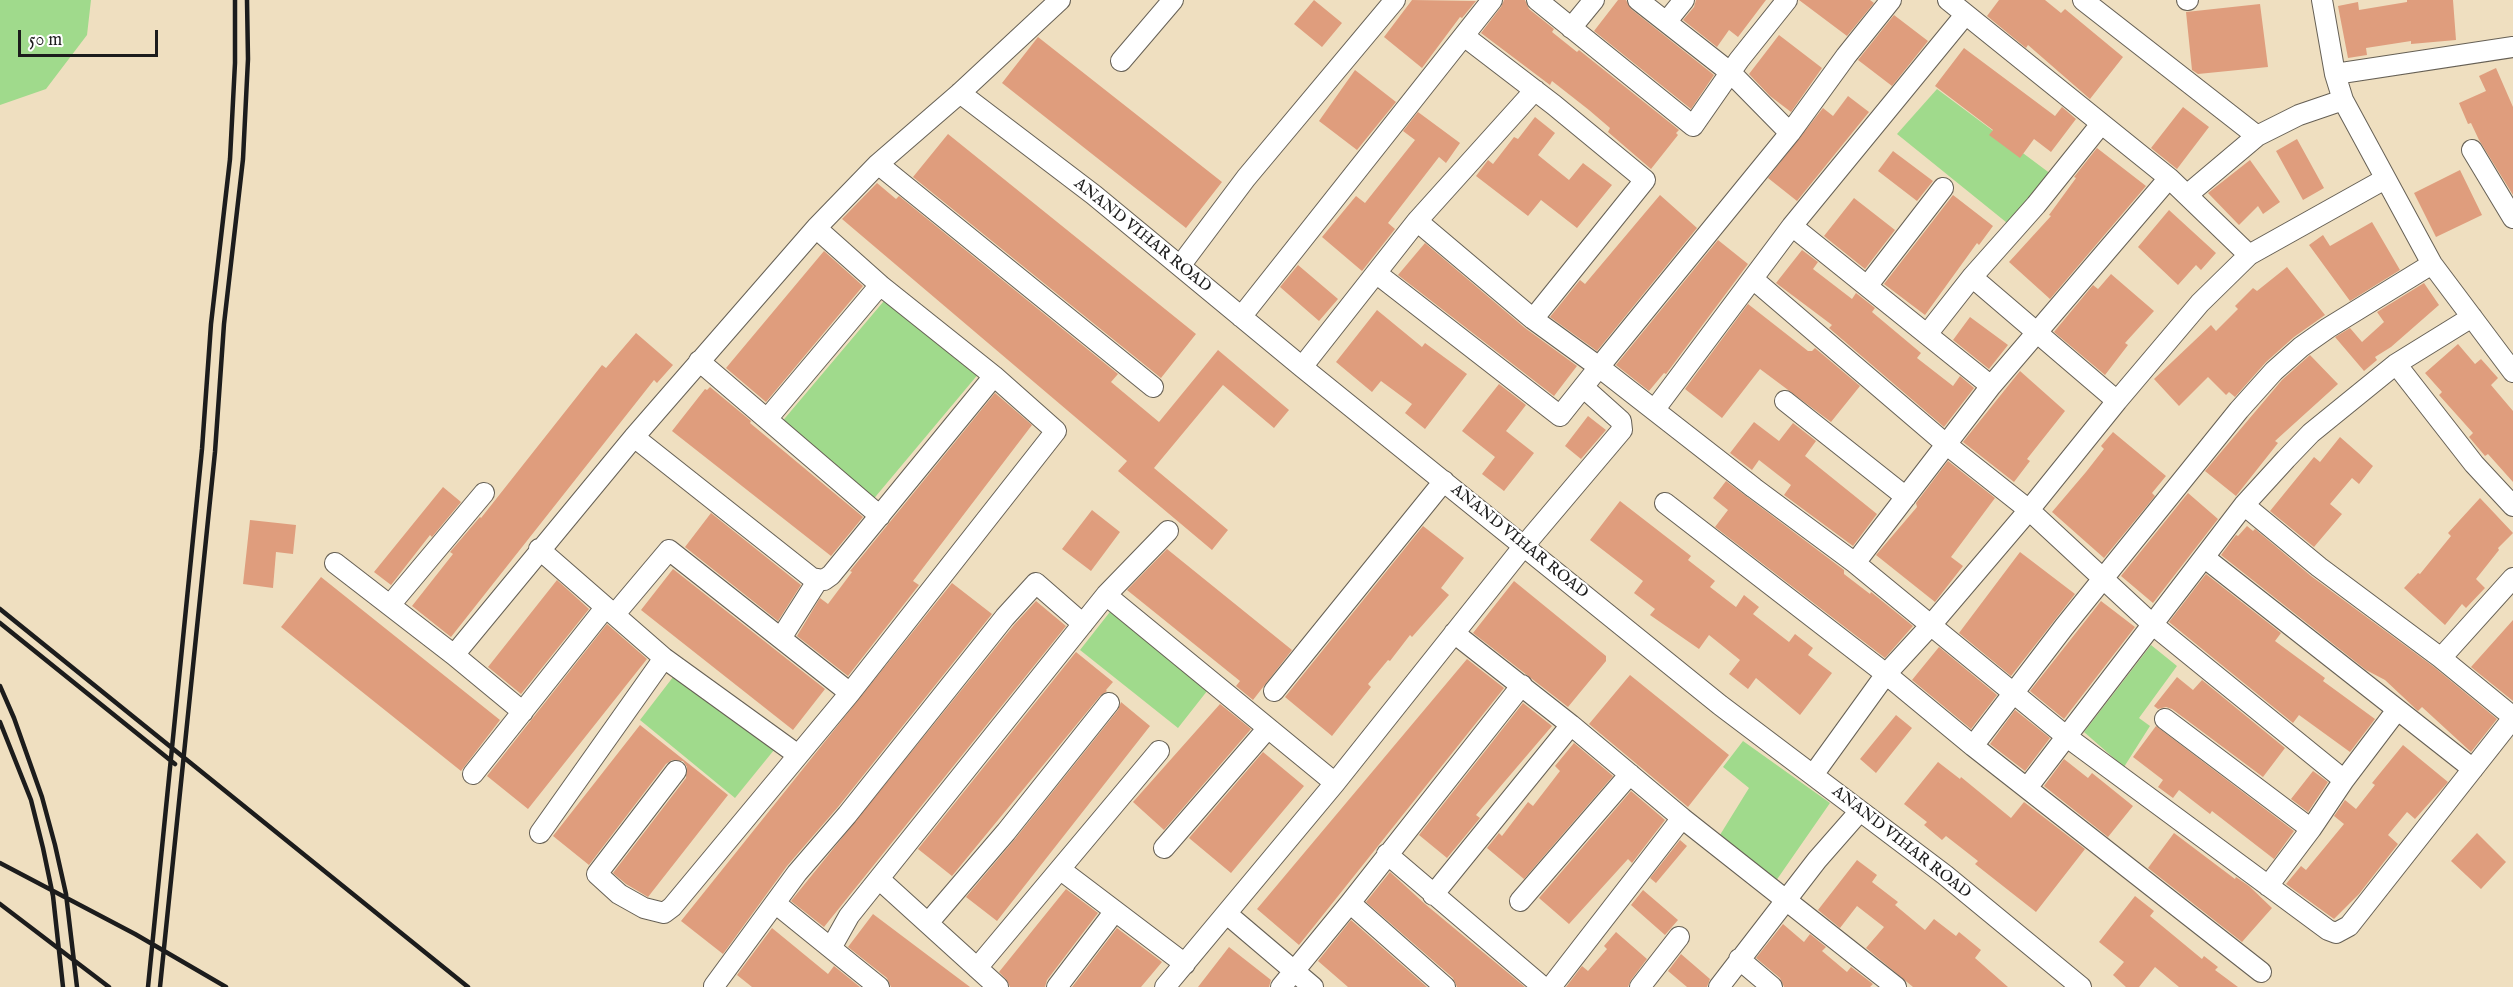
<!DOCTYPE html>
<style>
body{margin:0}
#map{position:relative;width:2513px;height:987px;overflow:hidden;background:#efdfc0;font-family:"IM FELL English",serif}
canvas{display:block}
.scale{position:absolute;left:18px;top:30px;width:140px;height:27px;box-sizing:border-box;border:3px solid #1c1c1c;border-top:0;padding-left:8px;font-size:18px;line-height:21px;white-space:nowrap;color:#1c1c1c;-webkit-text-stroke:4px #fff;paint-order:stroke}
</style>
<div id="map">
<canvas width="2513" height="987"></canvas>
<div class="scale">50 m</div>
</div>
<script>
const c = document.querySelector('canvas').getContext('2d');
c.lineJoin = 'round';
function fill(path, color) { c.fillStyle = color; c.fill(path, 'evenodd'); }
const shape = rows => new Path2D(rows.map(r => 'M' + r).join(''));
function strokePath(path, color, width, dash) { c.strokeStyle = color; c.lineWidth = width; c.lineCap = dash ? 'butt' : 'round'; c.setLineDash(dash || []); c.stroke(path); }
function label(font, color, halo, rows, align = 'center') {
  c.font = font + ' "IM FELL English",serif'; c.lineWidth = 4.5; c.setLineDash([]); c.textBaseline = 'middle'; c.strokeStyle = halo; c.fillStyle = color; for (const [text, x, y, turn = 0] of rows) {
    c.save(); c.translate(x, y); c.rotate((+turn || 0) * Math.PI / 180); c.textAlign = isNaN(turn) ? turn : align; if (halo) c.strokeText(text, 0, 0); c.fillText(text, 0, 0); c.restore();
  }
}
fill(shape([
 [0,0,91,0,87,35,46,89,0,105],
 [1937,89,2063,183,2022,235,1897,134],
 [889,295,980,372,871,502,780,424],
 [1113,608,1211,686,1178,728,1080,650],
 [2151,645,2177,666,2139,718,2150,726,2124,767,2084,732],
 [680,668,774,750,735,798,640,720],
 [1743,741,1830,803,1771,888,1715,843,1749,788,1723,767]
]), '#a0da8c');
fill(shape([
 [1314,0,1342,23,1322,47,1294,24],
 [1412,0,1476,1,1462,18,1460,17,1422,68,1384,37],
 [1504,0,1525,0,1529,9,1554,29,1552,32,1577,52,1579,50,1679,130,1676,133,1678,135,1651,169,1608,132,1610,128,1589,110,1552,81,1550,85,1481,33,1501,7],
 [1618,0,1626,0,1631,9,1714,75,1691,109,1594,31],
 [1696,0,1766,0,1738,37,1729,30,1717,47,1683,20,1694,7],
 [1799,0,1870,0,1874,3,1847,36],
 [1999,0,2045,0,2061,13,2065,9,2123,57,2090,99,2028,45,2026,48,1987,16],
 [2407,0,2453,0,2456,40,2411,44,2411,41,2366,48,2367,55,2348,58,2338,6,2358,2,2359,10,2407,2],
 [2260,4,2268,67,2198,74,2192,70,2186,12],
 [1894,15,1928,41,1892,86,1858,60],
 [1779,35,1822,68,1791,112,1770,96,1749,74],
 [1038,37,1222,182,1186,228,1002,83],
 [1964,48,2055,116,2062,107,2076,119,2051,152,2034,139,2020,158,1989,135,1993,130,1935,86],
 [2496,68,2513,107,2513,195,2479,140,2471,123,2468,124,2459,103,2486,91,2479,76],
 [1355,70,1396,102,1357,150,1319,121],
 [1848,96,1869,112,1797,201,1768,178,1823,108,1833,116],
 [2183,107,2209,127,2177,169,2151,148],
 [1418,112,1460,143,1446,163,1439,157,1388,223,1395,229,1362,271,1322,237,1356,196,1365,203,1415,140,1403,131],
 [1535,117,1555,133,1538,155,1569,180,1583,163,1612,185,1577,228,1541,200,1528,216,1476,176,1488,160,1493,164,1514,137,1518,139],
 [948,134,1196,334,1161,378,913,177],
 [2297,139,2324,188,2303,200,2276,151],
 [2097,148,2146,186,2050,299,2009,262,2051,216,2049,215,2076,178,2074,177],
 [1893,151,1933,181,1917,201,1878,171],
 [2250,160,2280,202,2263,214,2258,206,2239,225,2208,193],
 [2460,170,2482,215,2436,237,2414,193],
 [877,183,896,199,899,196,1118,374,1111,382,1159,422,1218,350,1289,410,1274,428,1223,385,1154,468,1228,530,1212,550,1118,471,1127,461,842,219],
 [1660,195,1697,228,1597,351,1550,317,1580,280,1585,284],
 [1953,195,1993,226,1979,245,1977,243,1925,315,1884,284],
 [1854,198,1895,230,1865,269,1824,236],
 [2169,210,2216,253,2201,270,2196,265,2178,285,2138,247],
 [2372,222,2400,270,2350,301,2309,245,2323,235,2330,246],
 [1718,240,1748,264,1666,374,1664,373,1649,391,1616,365],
 [1425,243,1525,328,1577,366,1554,396,1398,275],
 [1802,250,1818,262,1813,269,1852,299,1856,293,1875,308,1872,312,1921,353,1917,358,1953,386,1960,376,1974,388,1944,427,1829,328,1832,325,1776,283],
 [824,251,863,286,766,402,726,368],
 [1298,265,1338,299,1319,321,1280,287],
 [2287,267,2325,315,2294,337,2266,362,2235,397,2229,392,2226,395,2208,377,2179,406,2154,379,2211,325,2216,331,2238,309,2235,306,2253,288,2257,291],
 [2111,274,2154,311,2125,343,2128,345,2105,375,2054,332,2093,285,2098,289],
 [2424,283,2439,305,2391,347,2375,357,2377,360,2364,371,2335,337,2350,328,2362,342,2384,322,2377,312],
 [1748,304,1808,351,1812,351,1815,348,1860,386,1831,422,1760,369,1722,418,1685,389],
 [1377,310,1422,347,1425,343,1467,374,1425,429,1405,413,1412,404,1381,381,1372,392,1336,362],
 [1970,317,2008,345,1989,369,1953,340],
 [636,333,673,365,657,383,654,380,451,637,412,606,453,554,450,552,480,517,481,518,602,365,606,368],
 [2458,344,2475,364,2481,359,2498,378,2491,385,2513,411,2513,482,2488,454,2485,456,2469,437,2473,433,2439,395,2442,392,2425,373],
 [2310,355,2338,384,2275,441,2278,443,2236,496,2205,471,2282,380],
 [2020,371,2065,411,2027,459,2030,461,2014,482,1963,442],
 [1499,384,1526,405,1506,431,1534,453,1504,491,1482,474,1495,457,1462,431],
 [710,387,751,421,750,423,863,517,831,556,672,431,705,389,707,390],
 [995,393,1032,425,913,581,919,585,848,676,797,636,820,598,828,604,852,572,850,571],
 [1588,416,1606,430,1581,459,1565,446],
 [1754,422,1779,441,1793,423,1816,441,1805,456,1877,514,1853,546,1784,495,1791,485,1759,460,1752,470,1730,453],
 [2113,432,2166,476,2152,493,2155,496,2104,558,2052,512,2086,472,2104,449,2101,446],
 [2340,437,2373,466,2359,484,2352,478,2330,504,2342,514,2314,547,2270,511,2314,457,2320,462],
 [1948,461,1995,498,1951,557,1963,566,1935,602,1876,555,1917,507,1916,503],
 [1726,481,1844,570,1844,574,1870,594,1871,592,1913,626,1885,658,1715,527,1728,510,1713,498],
 [443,487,461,502,432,537,430,535,391,585,374,572],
 [2188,493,2218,519,2153,603,2121,576],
 [2480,498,2513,533,2498,548,2499,550,2476,579,2485,588,2466,608,2462,604,2445,625,2404,588,2418,573,2420,574,2451,536,2448,533],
 [1620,501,1691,556,1688,560,1715,581,1710,587,1736,607,1744,595,1759,607,1753,614,1789,642,1795,634,1813,648,1808,655,1832,673,1800,715,1756,678,1748,689,1729,674,1740,660,1709,635,1699,649,1650,615,1655,609,1634,593,1643,581,1590,540],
 [1092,510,1120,532,1091,571,1062,549],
 [711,513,801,585,778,621,685,547],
 [250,520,296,525,293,554,276,552,273,588,243,584],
 [1423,526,1464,558,1441,588,1449,595,1412,637,1410,635,1390,661,1388,660,1368,684,1371,687,1332,736,1285,697],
 [2247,526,2253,531,2255,529,2311,576,2434,667,2497,719,2471,752,2422,707,2418,711,2385,680,2366,670,2221,555,2236,535,2238,536],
 [1167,549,1292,650,1253,700,1236,686,1240,681,1127,590],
 [2020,552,2075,594,2011,676,1959,633],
 [673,569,825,689,793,730,641,610],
 [2206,574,2281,633,2275,641,2325,678,2323,681,2375,719,2350,752,2299,715,2293,723,2169,622],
 [321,577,500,720,461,771,281,627],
 [557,580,589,609,521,694,488,667],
 [1514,581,1606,656,1606,661,1568,707,1473,633],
 [952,583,992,614,838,807,787,866,723,954,681,921],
 [1036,601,1066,626,824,927,791,901,1014,625],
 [2101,601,2135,627,2064,719,2030,691],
 [2513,620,2513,701,2471,667],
 [607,624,647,659,528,809,487,776],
 [1939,647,1997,695,1971,729,1912,680],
 [1076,652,1113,682,1106,690,1107,691,1100,696,952,876,918,849],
 [1467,659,1504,688,1299,945,1257,909],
 [1630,675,1729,755,1688,807,1589,724],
 [2177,677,2193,690,2202,680,2285,748,2263,777,2172,709,2166,707,2158,709,2154,706],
 [1121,702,1150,726,997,921,966,897,1015,839,1118,710],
 [1523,703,1552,726,1476,815,1480,818,1447,858,1419,835],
 [1220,704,1251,729,1164,830,1133,802],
 [2015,710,2050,738,2025,771,1990,744],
 [1896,715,1912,728,1876,773,1860,759],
 [640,725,728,795,648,897,626,884,613,873,686,778,687,767,683,761,672,760,666,764,589,865,553,836],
 [2156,726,2294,831,2274,859,2212,811,2210,814,2179,790,2173,798,2158,787,2163,780,2133,757],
 [1574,743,1613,776,1524,879,1487,848,1499,833,1502,836,1528,802,1533,806,1560,771,1555,766],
 [2403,745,2448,782,2415,819,2407,812,2388,835,2398,844,2359,894,2334,919,2286,884,2301,866,2306,870,2344,824,2334,816,2345,800,2356,809,2375,785,2372,783],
 [1263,752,1304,786,1231,873,1189,838],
 [2064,759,2088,778,2092,773,2133,806,2108,837,2044,786],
 [1938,762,1960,779,1961,777,2011,818,2024,802,2085,849,2036,912,1975,864,1978,861,1946,836,1942,840,1924,825,1927,822,1904,804],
 [2313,771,2328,782,2308,812,2291,799],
 [1631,791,1665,820,1632,863,1628,859,1569,924,1539,898],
 [2174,833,2235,879,2236,877,2249,886,2272,908,2242,942,2148,868],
 [2477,833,2506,862,2481,889,2451,861],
 [1680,840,1687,846,1656,883,1650,878],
 [1857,860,1877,875,1872,882,1898,902,1895,905,1925,930,1934,919,1956,936,1959,932,1981,950,1975,958,2008,987,1913,987,1866,948,1884,927,1857,906,1840,928,1818,910],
 [1390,872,1425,904,1525,987,1457,987,1453,978,1366,902],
 [1066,889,1098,913,1047,980,1045,987,1010,987,1006,979,999,972],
 [1643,890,1678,920,1665,935,1631,905],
 [2135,896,2154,911,2150,916,2202,959,2204,956,2218,967,2215,970,2238,987,2179,987,2155,967,2139,987,2126,987,2113,975,2124,962,2099,942],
 [873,914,946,969,970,987,891,987,887,978,848,947],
 [1351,920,1427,987,1348,987,1318,961],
 [1783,924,1804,942,1810,934,1826,947,1822,951,1847,972,1851,967,1873,984,1870,987,1784,987,1780,978,1756,958],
 [772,928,828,974,834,966,860,987,752,987,737,975],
 [1117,928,1162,962,1141,987,1072,987],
 [1616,932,1647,959,1631,980,1628,987,1566,987,1582,966,1588,971,1607,949,1604,946],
 [1229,947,1271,980,1269,987,1198,987],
 [1681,954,1710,979,1707,987,1687,987,1668,971]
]), '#df9d7d');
const minor = shape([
 [1537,0,1693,126,1739,60,1787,0],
 [1638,0,1731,73,1790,133],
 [1948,0,2169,178,2249,255],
 [2083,0,2257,136],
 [2187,0,2188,0],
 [2322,0,2335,74,2343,100,2432,264,2513,372],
 [1667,21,1684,0],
 [1571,28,1594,0],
 [1464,36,1554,105,1645,180,1533,319],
 [1121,61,1173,0],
 [2335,74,2513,47],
 [1535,90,1417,221,1533,319,1599,367,1790,133,1846,56,1891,0],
 [960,93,1094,195,1302,367,1720,705,1945,875,2081,987],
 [2472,150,2513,218],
 [878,164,1153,387],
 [2187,195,2257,136,2299,115,2343,100],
 [1792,226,1991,386],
 [816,228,878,164,960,93,1060,0],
 [1180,266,1246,178,1395,0],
 [1376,273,1560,416,1599,367,1754,488,1855,563,2067,737,2328,930,2336,933,2349,926,2513,718],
 [1972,277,2117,401],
 [1753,279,1947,445,2029,510,2152,624,2344,780],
 [1868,285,1943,188],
 [1241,317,1492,0],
 [1928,333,1972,277,2036,205,2101,124],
 [699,361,880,516],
 [2396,364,2474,464,2513,506],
 [1302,367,1417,221],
 [1785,401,1906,497],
 [1655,409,1792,226,1965,15],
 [767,419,880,285],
 [634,437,812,578,824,580,831,575,994,376],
 [1665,503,1886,674,1973,746,2261,972],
 [2244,505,2319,567,2441,658,2513,717],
 [539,549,664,658,798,755],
 [2205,558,2473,769],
 [335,563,454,655,523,712],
 [1855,563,1991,386,2169,178],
 [1106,595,1335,783],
 [390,605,484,493],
 [615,614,669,550,850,693],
 [1454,633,1571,725,1682,818,1551,987],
 [781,638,818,580],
 [454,655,634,437,816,228,880,285,994,376,1056,431,850,693,672,907,664,913,644,908,619,894,597,874,676,771],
 [2441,658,2513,578],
 [1274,691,1444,481],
 [2165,719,2311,829],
 [1973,746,2064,627,2239,410,2274,371,2301,347,2328,328,2432,264],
 [473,774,605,608],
 [1813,775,1886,674,1931,625,2029,510,2117,401,2200,303,2249,255,2385,179],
 [2027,788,2244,505,2286,459,2311,433,2396,364,2472,317],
 [1682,818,1896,987],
 [540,833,664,658],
 [1164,848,1268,728],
 [1387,854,1543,987],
 [1061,870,1185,964],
 [879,879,998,987],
 [2268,886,2311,829,2344,780,2397,710],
 [1433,895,1571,725],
 [1520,901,1630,774],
 [775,903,879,987],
 [1350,903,1445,987],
 [1227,914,1313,987],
 [928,923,1006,832,1109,703],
 [831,948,849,916,1106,595,1168,531],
 [1739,959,1772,987],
 [977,968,1159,751],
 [714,986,797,873,847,815,1005,617,1036,583,1083,624],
 [1057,987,1115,911],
 [1165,987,1335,783,1523,547,1622,430,1621,421,1583,387],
 [1281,987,1350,903,1522,685],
 [1640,987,1679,937],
 [1719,987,1817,860,1860,811]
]);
strokePath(minor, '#666055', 22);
strokePath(minor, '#fff', 20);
strokePath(shape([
 [0,609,468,987],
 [0,623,175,764],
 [0,686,14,718,42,797,55,845,66,894,77,987],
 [0,722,31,800,43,848,53,896,63,987],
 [0,863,135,934,226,987],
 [0,904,109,987],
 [148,987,202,449,211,324,230,159,235,63,235,0],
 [160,987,215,452,224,324,243,159,248,59,247,0]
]), '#1c1c1c', 4.5);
label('16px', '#1c1c1c', '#fff', [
 ["ANAND VIHAR ROAD",1142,236,39],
 ["ANAND VIHAR ROAD",1519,542,39],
 ["ANAND VIHAR ROAD",1901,843,38]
]);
</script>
